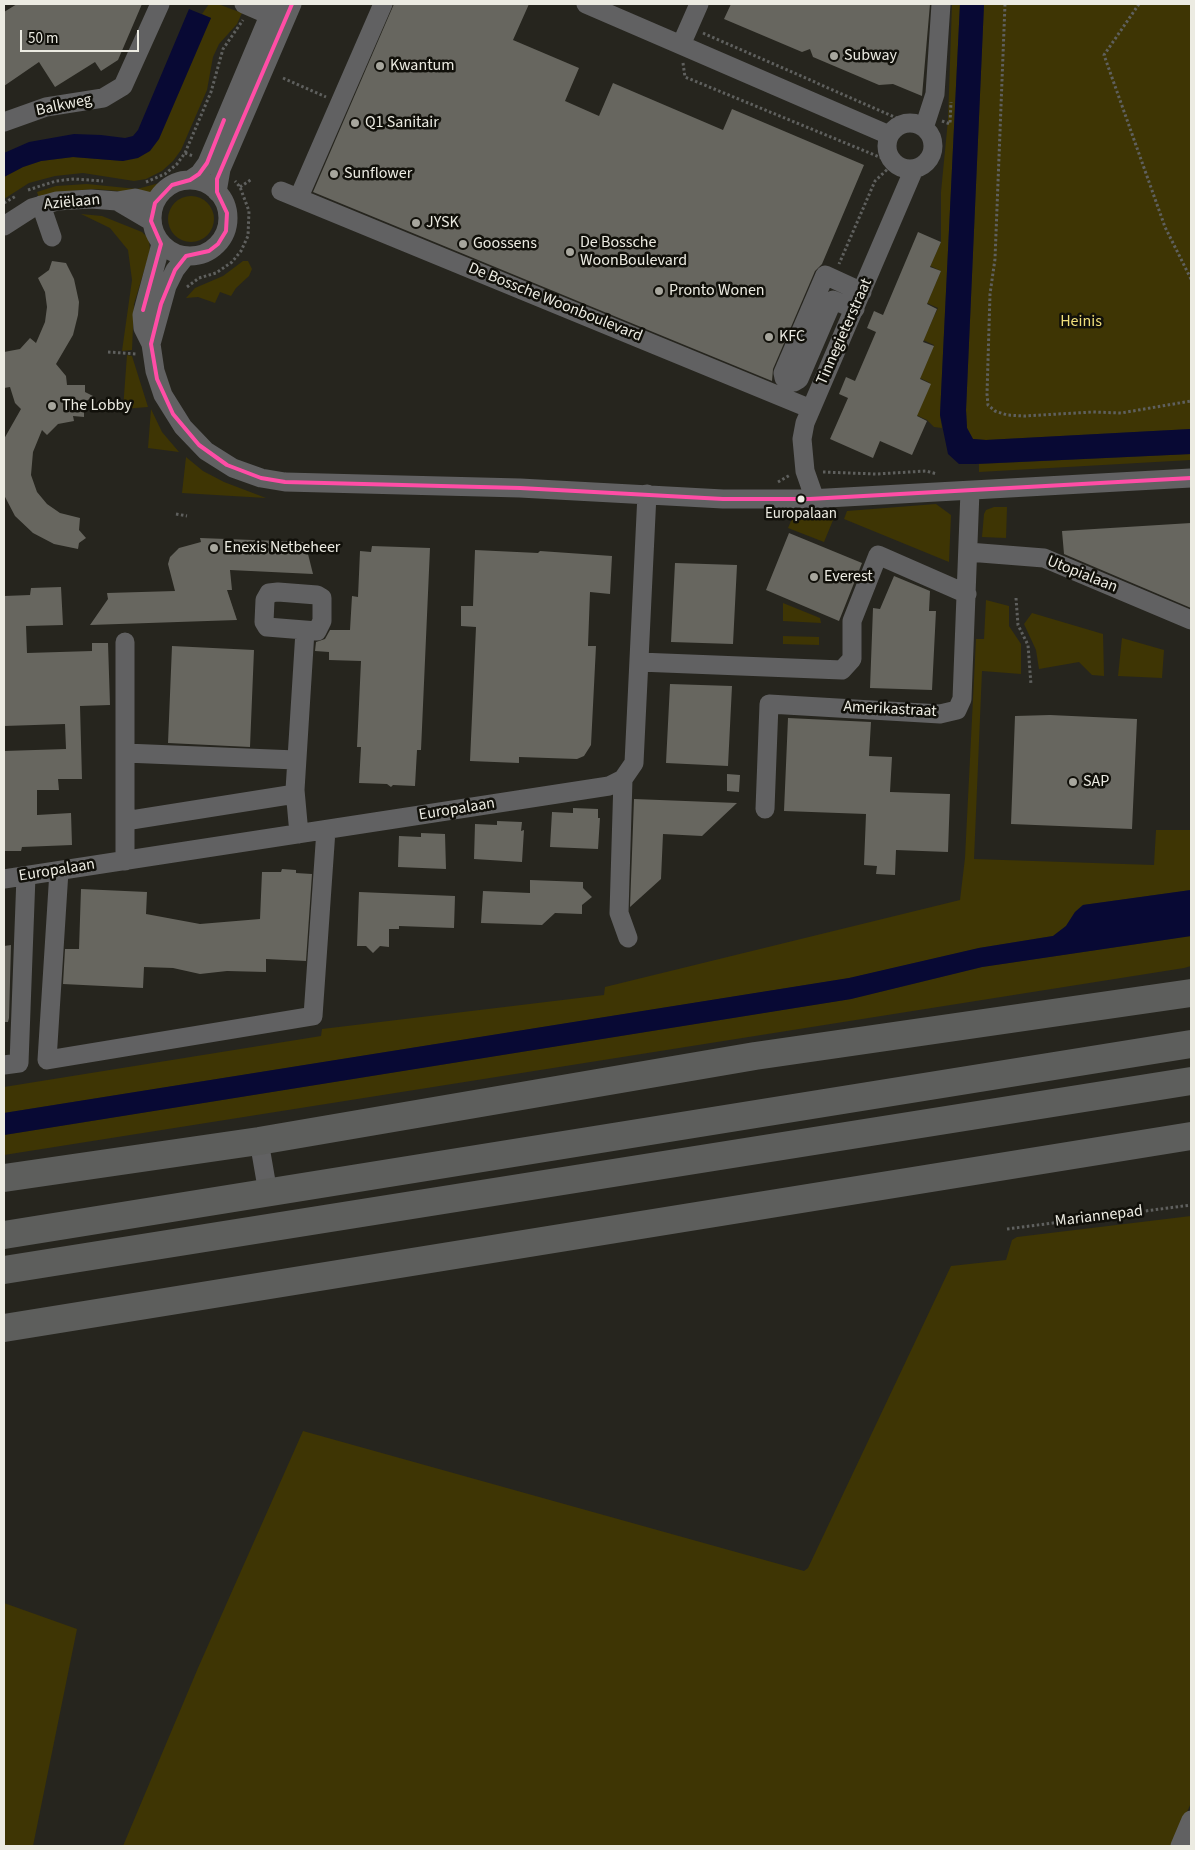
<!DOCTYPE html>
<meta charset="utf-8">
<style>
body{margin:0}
#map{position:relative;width:1195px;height:1850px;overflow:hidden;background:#26251e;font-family:"Source Sans 3",sans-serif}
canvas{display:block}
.frame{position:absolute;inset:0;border:5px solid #ecebe2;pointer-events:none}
.scale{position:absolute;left:20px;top:30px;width:119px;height:22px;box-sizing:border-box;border:2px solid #ecebe2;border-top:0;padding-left:6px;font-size:15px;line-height:18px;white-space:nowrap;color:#ecebe2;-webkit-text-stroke:4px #11100a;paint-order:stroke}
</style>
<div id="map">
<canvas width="1195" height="1850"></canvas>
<div class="frame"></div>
<div class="scale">50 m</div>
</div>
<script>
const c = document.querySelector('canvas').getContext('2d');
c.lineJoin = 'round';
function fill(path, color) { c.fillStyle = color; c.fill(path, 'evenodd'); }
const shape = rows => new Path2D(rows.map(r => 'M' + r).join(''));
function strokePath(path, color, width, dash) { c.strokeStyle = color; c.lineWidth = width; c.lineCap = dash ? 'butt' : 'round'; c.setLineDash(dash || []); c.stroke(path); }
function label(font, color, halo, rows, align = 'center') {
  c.font = font + ' "Source Sans 3",sans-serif'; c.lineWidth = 5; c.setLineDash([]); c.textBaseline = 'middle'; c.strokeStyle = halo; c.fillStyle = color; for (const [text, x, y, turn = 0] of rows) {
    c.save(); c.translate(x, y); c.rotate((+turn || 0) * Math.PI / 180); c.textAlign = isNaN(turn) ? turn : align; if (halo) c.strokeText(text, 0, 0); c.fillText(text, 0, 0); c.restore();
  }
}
fill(shape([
 [209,4,218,4,242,13,237,24,219,44,213,57,207,90,181,150,173,161,162,171,146,179,134,181,83,173,55,176,29,183,4,199,4,177,23,167,41,161,73,157,123,161,211,18,202,14],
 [952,4,960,4,940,415,942,428,934,427,927,420,916,415,930,383,920,378,934,345,923,340,938,308,927,303,941,271,930,266,941,242,941,192,948,120],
 [984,4,1191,4,1191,429,986,440,973,439,967,428,966,410],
 [163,182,155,194,94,189,58,192,39,198,37,192,56,186,87,184,137,189],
 '168 219a23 23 0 1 1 46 0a23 23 0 1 1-46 0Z',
 [81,214,102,216,142,232,149,239,150,251,134,304,132,350,122,351,132,280,128,250,110,228],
 [243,261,248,261,252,269,249,276,236,288,231,296,220,292,215,303,198,297,186,298,195,288,223,276],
 [127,355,132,356,148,407,123,409],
 [151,409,162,432,179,452,148,448],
 [1191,454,1191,460,979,472,979,464],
 [186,457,203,471,224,482,266,498,182,493],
 [936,504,951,515,949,562,844,519,847,511],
 [994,507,1007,507,1006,538,982,537,984,514,986,510],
 [795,512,836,513,824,542,788,528],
 [986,600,1009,606,1009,626,1021,644,1021,674,982,671,974,859,1154,865,1156,830,1191,830,1191,890,1083,905,1075,912,1066,926,1053,936,979,948,850,978,4,1113,4,1087,321,1036,322,1029,604,995,605,987,960,900,965,858,976,639,984,639],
 [783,603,820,618,821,623,783,621],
 [1032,613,1103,634,1104,676,1092,675,1079,662,1039,669,1036,650,1024,624],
 [783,636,819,637,819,645,783,644],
 [1122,638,1164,650,1162,678,1118,676],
 [1191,936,1191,966,1184,968,4,1155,4,1135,851,999,982,967],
 [1191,1216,1191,1803,1172,1846,123,1846,198,1668,303,1431,804,1571,808,1568,951,1266,1006,1260,1012,1240,1017,1237],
 [4,1603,77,1629,33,1846,4,1846]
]), '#3e3504');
fill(shape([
 [960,4,984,4,966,410,967,428,973,439,986,440,1191,429,1191,454,975,464,959,464,948,454,940,415],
 [189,9,211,18,159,139,150,151,138,158,123,161,73,157,41,161,23,167,4,177,4,153,29,142,74,134,101,135,125,138,133,136,138,130],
 [1191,890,1191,936,982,967,851,999,4,1135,4,1113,849,978,979,948,1053,936,1066,926,1075,912,1083,905]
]), '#080934');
fill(shape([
 [17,4,142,4,118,60,101,71,95,62,55,87,39,62,4,86,4,12],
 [394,4,529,4,513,40,579,68,565,101,599,116,613,83,723,130,732,109,864,165,822,264,815,271,773,369,772,381,313,192],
 [731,4,930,4,922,96,893,84,879,85,813,57,810,49,802,52,724,19],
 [918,232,941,242,930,267,941,271,927,304,937,309,923,342,934,346,920,379,931,384,917,416,927,421,912,455,880,441,873,458,830,439,848,398,839,394,846,377,855,381,876,332,867,328,874,311,883,315],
 [52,261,66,263,74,279,79,302,78,315,73,335,56,364,66,376,67,385,85,385,85,392,93,396,84,403,84,417,73,416,74,421,58,424,47,435,42,430,33,452,31,475,37,492,47,504,60,513,80,518,79,530,86,538,79,543,78,549,54,544,33,533,15,516,4,495,4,439,21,409,15,403,10,387,4,388,4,352,20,349,30,338,36,343,45,322,47,307,45,292,38,278,49,270],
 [1191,523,1191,608,1064,554,1062,531],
 [789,533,862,563,839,621,766,590],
 [200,538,305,542,313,574,230,570,232,590,227,590,237,620,90,625,108,599,107,593,175,591,168,564,170,557,179,548,201,542],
 [372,546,430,548,421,750,417,750,415,786,393,785,391,787,387,784,359,783,361,747,357,747,361,661,329,660,329,652,315,651,316,642,325,639,330,630,350,630,352,596,358,597,360,551,371,552],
 [475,550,538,553,540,551,612,556,610,594,590,592,588,646,596,646,591,745,584,756,577,759,519,757,519,763,470,761,476,627,461,626,461,606,473,606],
 [675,563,737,565,733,644,671,642],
 [894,576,930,591,929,611,936,611,932,690,870,688,873,608,880,609],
 [61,587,63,625,26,626,27,653,92,651,92,643,108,643,110,705,80,706,82,779,58,779,59,790,37,790,37,815,71,813,72,845,22,847,21,851,4,851,4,751,66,749,65,724,4,726,4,596,30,595,31,588],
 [172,646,254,650,250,747,168,743],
 [670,684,732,686,728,766,666,763],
 [1050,715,1137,719,1132,829,1011,824,1015,716],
 [788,718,871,722,869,756,892,757,890,792,950,794,948,852,896,850,895,875,876,874,877,866,864,865,866,814,784,811],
 [727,774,740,775,739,792,727,791],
 [634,799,737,803,702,836,663,834,661,879,630,907],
 [573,808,598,809,598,818,600,818,598,849,550,847,552,812,573,813],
 [497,821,522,822,521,831,524,830,522,862,474,859,475,824,497,825],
 [421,833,445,834,446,869,398,867,399,836,421,837],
 [282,869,296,870,296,873,312,874,306,961,266,959,266,972,227,971,200,974,173,968,144,967,143,988,63,984,65,949,79,949,81,889,147,892,146,914,200,924,260,919,262,872,281,872],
 [530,880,583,882,583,888,592,897,582,905,582,914,555,913,542,925,481,923,483,891,530,893],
 [359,892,455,896,454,928,399,926,399,929,389,929,389,947,380,946,373,953,366,946,357,946],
 [11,945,9,1018,8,1022,4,1022,4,946]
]), '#67665f');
strokePath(shape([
 [1005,4,995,259,990,294,987,394,988,405,995,411,1007,415,1024,416,1093,412,1121,413,1191,401],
 [1139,4,1104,55,1165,227,1191,279],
 [703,33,908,123],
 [683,63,685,77,894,163,875,181,839,264],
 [283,78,326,97],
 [942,121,950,124,951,102],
 [185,153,193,156],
 [146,182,165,174,177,164,185,153,211,92,223,49,243,20],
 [240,187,252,179],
 [28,190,56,181,74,179,103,181],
 [4,203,16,196],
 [187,287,199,278,216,273,232,262,241,251,248,236,249,211,240,187,235,181],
 [108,352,137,354],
 [823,472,876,474,926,471,937,474],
 [778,482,790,475],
 [176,514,187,516],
 [1016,598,1018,625,1028,645,1031,685],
 [1007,1229,1191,1205]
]), '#5f605e', 3, [2.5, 2.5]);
strokePath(shape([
 [244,4,281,20],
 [586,4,681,45],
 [699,4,681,45,889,135],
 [4,122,46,107,103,98,123,86,160,4],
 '887 146a23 23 0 1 1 46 0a23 23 0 1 1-46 0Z',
 [924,128,935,94,941,4],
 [190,180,199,174,207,163,274,4],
 '152 218a38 38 0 1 1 76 0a38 38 0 1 1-76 0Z',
 [281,191,811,409],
 [217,192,221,169,292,4],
 [299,197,383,4],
 [117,201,151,221],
 [41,205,52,237],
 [4,226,32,208,57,201,91,199,117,201,135,198,155,203],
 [161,244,142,315,143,328,151,344,155,371,163,395,183,427,206,451,233,468,261,478,285,482,520,488,723,499,809,499,1191,478],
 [855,309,833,300,799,379,794,382,784,378,783,373,825,275,862,292],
 [151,344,167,286,175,270,186,256],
 [809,499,812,491,805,471,802,439,805,423,914,169],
 [968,552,1044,558,1191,620],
 [278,592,317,595,322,598,322,621,317,631,267,627,264,622,265,600,269,593,278,592],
 [125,642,125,861],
 [639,662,842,670,852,659,852,621,878,555,967,594],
 [125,753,296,760],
 [623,779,619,913,628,938],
 [765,809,769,704,940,714,957,710,962,699,970,491],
 [125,821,295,794],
 [299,834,295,790,305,631],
 [59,871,47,1060,313,1016,326,830],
 [4,879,609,786,623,779,634,763,647,494],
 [4,1065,19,1063,26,876],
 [259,1141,268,1193],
 [1180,1846,1191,1820]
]), '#616162', 19);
strokePath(shape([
 [4,1178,259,1141,755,1056,1191,993],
 [4,1235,1191,1044],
 [4,1270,1191,1081],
 [4,1328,1191,1136]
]), '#5d5e5c', 28);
strokePath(shape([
 [292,4,217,179,217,192,227,213,226,231,218,244,209,251,186,256,175,270,161,304,151,344,157,379,173,414,199,445,227,465,261,478,285,482,520,488,723,499,809,499,1191,478],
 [143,310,161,244,151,221,155,203,172,185,190,180,199,174,207,163,224,120]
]), '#ff4da6', 4);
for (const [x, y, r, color] of [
 [834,56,5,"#a7a69d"],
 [380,66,5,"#a7a69d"],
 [355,123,5,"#a7a69d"],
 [334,174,5,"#a7a69d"],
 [416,223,5,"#a7a69d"],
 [463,244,5,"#a7a69d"],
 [570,252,5,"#a7a69d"],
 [659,291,5,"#a7a69d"],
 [769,337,5,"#a7a69d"],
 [52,406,5,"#a7a69d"],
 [801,499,4.5,"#ecebe2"],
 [214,548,5,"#a7a69d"],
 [814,577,5,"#a7a69d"],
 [1073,782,5,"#a7a69d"]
]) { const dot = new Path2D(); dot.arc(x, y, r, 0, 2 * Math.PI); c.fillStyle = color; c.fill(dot); strokePath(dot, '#11100a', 2); }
label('15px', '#ecebe2', '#11100a', [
 ["Europalaan",801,515]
]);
label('16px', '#ecebe2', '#11100a', [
 ["Subway",844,56],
 ["Kwantum",390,66],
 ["Q1 Sanitair",365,123],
 ["Sunflower",344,174],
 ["JYSK",426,223],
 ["De Bossche",580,243],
 ["WoonBoulevard",580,261],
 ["Goossens",473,244],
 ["Pronto Wonen",669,291],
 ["KFC",779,337],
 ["The Lobby",62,406],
 ["Enexis Netbeheer",224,548],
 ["Everest",824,577],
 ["SAP",1083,782]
], 'left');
label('16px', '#ecebe2', '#11100a', [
 ["Balkweg",64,106,-12],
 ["Aziëlaan",72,203,-5],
 ["De Bossche Woonboulevard",555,303,22],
 ["Tinnegieterstraat",845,332,-66],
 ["Utopialaan",1082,575,22],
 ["Amerikastraat",890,710,3],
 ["Europalaan",457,810,-9],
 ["Europalaan",57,871,-9],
 ["Mariannepad",1099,1217,-7]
]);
label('16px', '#f0df7c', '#11100a', [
 ["Heinis",1081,322]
]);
</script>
